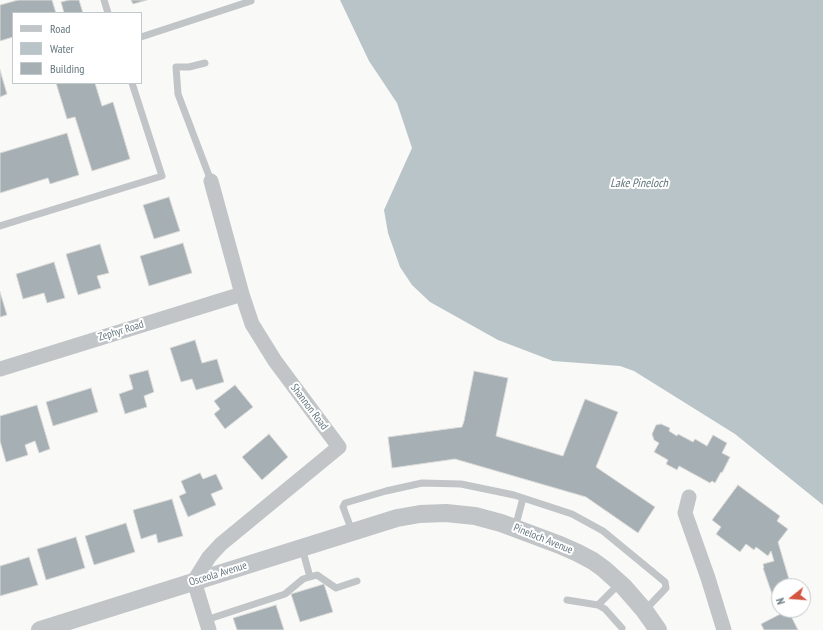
<!DOCTYPE html>
<style>
body{margin:0}
#map{position:relative;width:823px;height:630px;overflow:hidden;background:#f9f9f7;font-family:"PT Sans Narrow",sans-serif}
canvas{display:block}
.legend{position:absolute;left:12px;top:12px;width:130px;height:72px;box-sizing:border-box;background:#fff;border:1px solid #c2c9cc;margin:0;padding:5px 7px;list-style:none;font-size:12px;color:#66777f}
.legend li{display:flex;align-items:center;gap:8px;height:20px}
.legend b{width:20px;border:1px solid #c2c9cc}
.north{position:absolute;left:771px;top:578px;width:40px;height:40px;box-sizing:border-box;background:#fff;border:1px solid #c2c9cc;border-radius:50%;rotate:253deg;font-size:11px;font-weight:700;line-height:16px;text-align:center;color:#66777f}
.north::after{content:'';display:block;margin:auto;width:14px;height:18px;background:#d2553e;clip-path:polygon(50% 0,100% 100%,50% 72%,0 100%)}
</style>
<div id="map">
<canvas width="823" height="630"></canvas>
<ul class="legend">
<li><b style="height:5px;background:#c1c5c8"></b>Road</li>
<li><b style="height:11px;background:#b8c4c7"></b>Water</li>
<li><b style="height:11px;background:#a6afb3"></b>Building</li>
</ul>
<div class="north">N</div>
</div>
<script>
const c = document.querySelector('canvas').getContext('2d');
c.lineJoin = 'round';
function fill(path, color) { c.fillStyle = color; c.fill(path, 'evenodd'); }
const shape = rows => new Path2D(rows.map(r => 'M' + r).join(''));
function strokePath(path, color, width, dash) { c.strokeStyle = color; c.lineWidth = width; c.lineCap = dash ? 'butt' : 'round'; c.setLineDash(dash || []); c.stroke(path); }
function label(font, color, halo, rows, align = 'center') {
  c.font = font + ' "PT Sans Narrow",sans-serif'; c.lineWidth = 4; c.setLineDash([]); c.textBaseline = 'middle'; c.strokeStyle = halo; c.fillStyle = color; for (const [text, x, y, turn = 0] of rows) {
    c.save(); c.translate(x, y); c.rotate((+turn || 0) * Math.PI / 180); c.textAlign = isNaN(turn) ? turn : align; if (halo) c.strokeText(text, 0, 0); c.fillText(text, 0, 0); c.restore();
  }
}
fill(shape([
 [340,0,823,0,823,505,735,434,634,371,620,366,553,361,498,340,430,302,412,285,400,267,388,233,384,210,412,148,397,103,369,61]
]), '#b8c4c7');
const building = shape([
 [18,0,52,0,56,13,13,13,13,37,0,41,0,5,18,0],
 [69,0,79,0,83,13,64,13,61,2,69,0],
 [131,0,147,0,133,4,131,0],
 [0,70,7,94,0,97,0,70],
 [56,83,95,83,102,106,113,102,130,159,92,171,75,117,67,119,56,83],
 [67,133,79,175,50,184,48,178,0,193,0,153,67,133],
 [169,197,180,231,154,239,143,205,169,197],
 [183,243,192,273,149,286,140,256,183,243],
 [100,244,109,273,97,276,101,288,78,295,66,254,100,244],
 [54,262,65,298,47,303,44,293,23,299,16,274,54,262],
 [0,292,7,315,0,317,0,292],
 [195,340,202,363,217,359,224,382,196,390,192,379,181,382,170,348,195,340],
 [148,370,154,392,144,396,147,407,125,414,119,394,133,389,129,375,148,370],
 [474,371,508,378,496,436,563,456,585,399,618,412,596,467,655,507,638,533,586,497,455,459,392,468,388,437,462,427,464,421,474,371],
 [235,385,253,407,225,429,214,414,220,409,214,401,235,385],
 [91,388,98,412,53,426,46,402,91,388],
 [37,405,50,449,39,453,35,441,25,445,28,455,6,462,0,441,0,416,37,405],
 [661,424,670,428,669,431,677,436,678,434,693,442,695,439,707,446,713,435,727,443,722,453,730,457,722,473,721,472,715,483,712,481,710,483,679,466,677,470,666,464,668,460,654,452,659,443,654,440,652,434,656,425,661,424],
 [269,434,288,457,262,480,242,457,269,434],
 [200,473,203,479,216,474,223,489,211,494,216,505,188,517,179,496,186,493,181,481,200,473],
 [738,485,780,516,777,521,788,529,778,542,791,586,779,586,779,592,772,594,763,568,764,568,763,564,774,561,771,551,768,556,756,547,754,550,746,544,740,552,716,534,721,527,712,520,738,485],
 [172,499,183,536,158,543,156,534,141,539,133,510,172,499],
 [126,523,135,552,94,565,85,536,126,523],
 [76,537,85,568,46,580,37,549,76,537],
 [29,557,38,585,0,596,0,566,29,557],
 [324,584,333,612,300,622,291,594,324,584],
 [276,605,284,630,237,630,233,618,276,605],
 [788,610,798,630,764,630,761,624,788,610]
]);
fill(building, '#a6afb3');
strokePath(building, '#dbdbd9', 1);
strokePath(shape([
 [104,0,108,13],
 [141,37,251,1],
 [205,63,189,67,176,67,178,94,211,181],
 [0,226,162,176,132,83],
 [515,528,523,498],
 [352,531,343,507,345,503,386,491,422,483,461,484,514,495,572,514,603,531,665,582,666,588,645,610],
 [302,548,310,577],
 [567,600,598,605,605,609,622,628],
 [598,605,619,584],
 [206,620,285,594,303,579,317,575,336,588,357,581]
]), '#c1c5c8', 7);
strokePath(shape([
 [0,369,242,294],
 [689,497,685,513,708,578,724,630],
 [209,630,194,581,209,557,221,544,339,447,275,361,252,324,242,294,211,181]
]), '#c1c5c8', 15);
strokePath(shape([
 [40,630,397,518,420,514,446,513,475,516,501,523,560,545,578,553,593,561,604,569,624,587,644,610,658,630]
]), '#c1c5c8', 18);
label('11px', '#66777f', '#fff', [
 ["Zephyr Road",121,331,-17],
 ["Shannon Road",309,407,53],
 ["Pineloch Avenue",543,539,22],
 ["Osceola Avenue",218,574,-17]
]);
label('italic 12px', '#627579', '#fff', [
 ["Lake Pineloch",639,184]
]);
</script>
